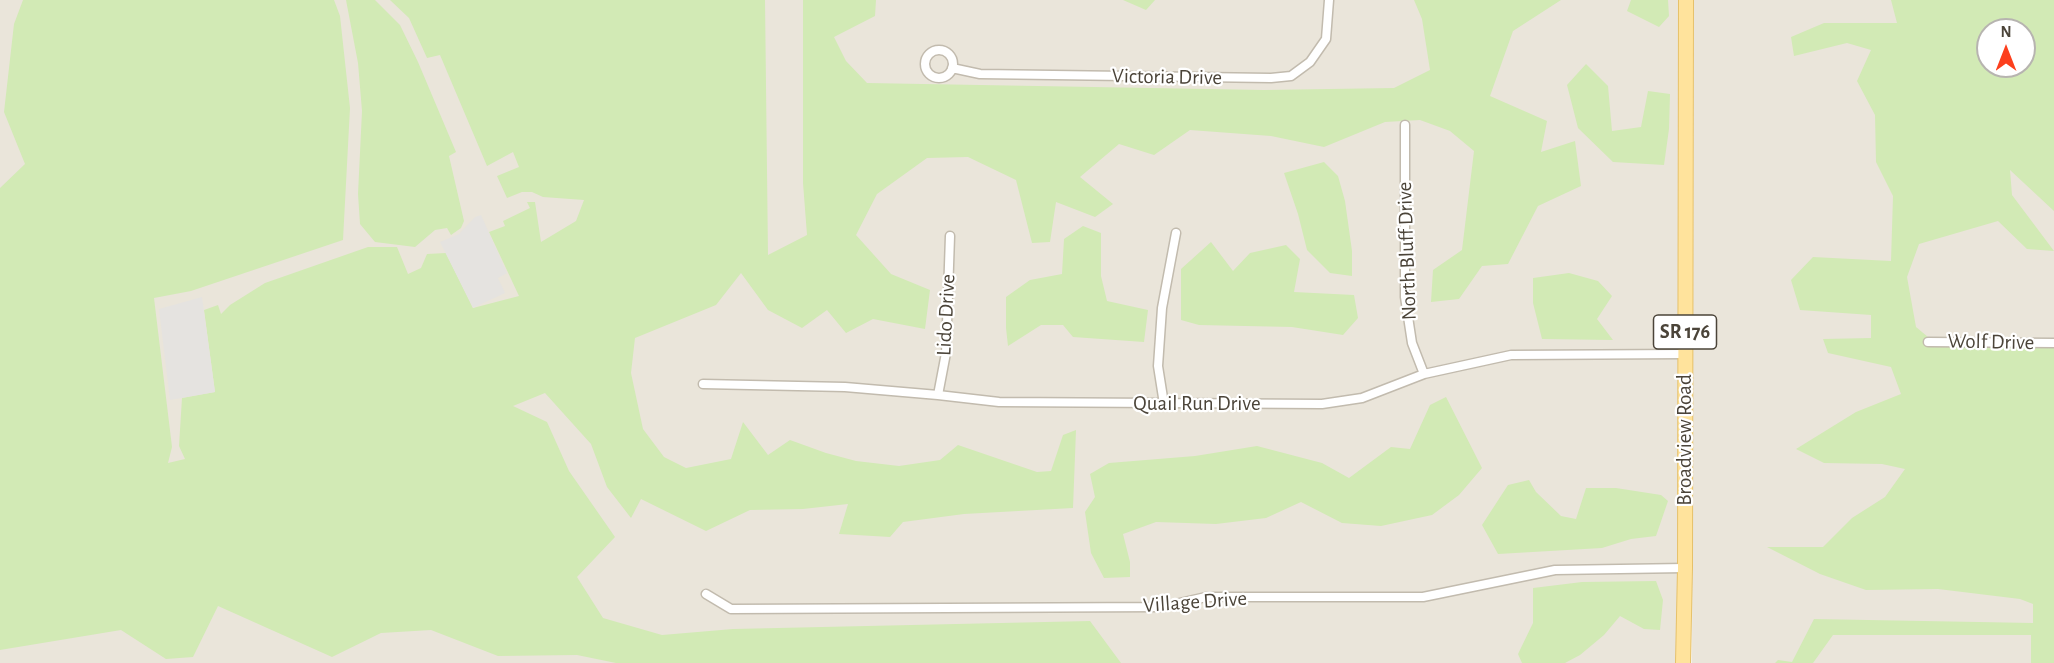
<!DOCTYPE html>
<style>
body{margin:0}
#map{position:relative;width:2054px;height:663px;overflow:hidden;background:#f6f3ec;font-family:"Alegreya Sans",sans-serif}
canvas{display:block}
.north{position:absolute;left:1976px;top:18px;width:60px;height:60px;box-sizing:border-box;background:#fff;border:2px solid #b7b4b0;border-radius:50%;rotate:0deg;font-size:16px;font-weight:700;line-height:24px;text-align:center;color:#4b4439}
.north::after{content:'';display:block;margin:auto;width:21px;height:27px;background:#fc3f1d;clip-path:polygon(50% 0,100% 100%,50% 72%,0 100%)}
</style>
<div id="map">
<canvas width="2054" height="663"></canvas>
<div class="north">N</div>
</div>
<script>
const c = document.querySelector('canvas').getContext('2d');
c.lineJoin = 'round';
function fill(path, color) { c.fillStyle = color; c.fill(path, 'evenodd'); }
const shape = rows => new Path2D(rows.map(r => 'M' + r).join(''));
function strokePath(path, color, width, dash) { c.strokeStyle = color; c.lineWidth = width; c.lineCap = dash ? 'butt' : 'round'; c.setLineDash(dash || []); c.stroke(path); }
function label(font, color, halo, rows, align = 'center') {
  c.font = font + ' "Alegreya Sans",sans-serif'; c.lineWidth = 4.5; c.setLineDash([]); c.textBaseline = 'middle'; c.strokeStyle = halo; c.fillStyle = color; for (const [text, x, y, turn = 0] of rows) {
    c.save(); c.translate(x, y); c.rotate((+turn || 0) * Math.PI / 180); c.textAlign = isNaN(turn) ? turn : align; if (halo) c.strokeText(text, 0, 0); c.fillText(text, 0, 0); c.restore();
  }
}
fill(shape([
 [0,0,1681,0,1680,663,0,663],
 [1694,0,2054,0,2054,663,1692,663],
 [1988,30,2024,30,2024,66,1988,66]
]), '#eae5da');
fill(shape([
 [23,0,334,0,340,16,350,108,343,240,191,291,154,298,172,447,168,463,185,459,179,446,182,398,215,392,204,310,218,305,221,314,230,305,265,283,368,247,397,247,408,274,421,268,427,254,446,253,473,308,519,296,489,232,505,226,503,221,530,208,527,202,535,202,541,242,576,221,584,200,543,197,532,192,522,192,507,198,497,176,519,167,513,152,487,166,440,55,427,58,409,18,390,0,765,0,768,255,807,235,803,183,803,0,876,0,875,16,834,37,846,61,867,83,1264,90,1394,88,1430,70,1422,19,1414,0,1561,0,1513,31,1490,96,1547,121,1541,152,1575,141,1581,186,1538,206,1508,264,1482,266,1459,299,1431,302,1433,270,1462,250,1474,151,1450,131,1420,120,1385,122,1324,147,1271,136,1190,130,1154,155,1119,144,1080,177,1113,204,1095,217,1056,202,1050,242,1032,243,1016,180,968,157,927,158,877,194,856,235,891,274,930,290,925,329,873,319,846,333,827,310,802,328,768,310,741,273,716,305,635,338,631,373,643,429,664,457,686,468,731,459,743,422,768,455,790,440,826,453,856,461,899,466,940,460,958,445,1037,472,1051,471,1063,435,1076,430,1073,508,964,514,903,522,890,537,839,534,848,504,803,509,750,510,706,531,641,499,631,518,607,487,591,444,545,393,513,406,547,422,569,471,615,537,577,577,603,618,662,635,733,629,1090,621,1121,663,616,663,577,655,498,656,431,630,381,633,332,657,218,606,193,657,166,659,121,630,0,650,0,188,25,164,4,112,14,24],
 [346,0,375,0,400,25,418,62,456,152,449,156,464,221,461,228,451,235,447,228,435,230,415,247,375,242,360,224,358,194,362,111,358,63],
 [1123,0,1155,0,1146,10],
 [1631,0,1668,0,1669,16,1659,27,1627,11],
 [1891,0,2054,0,2054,211,2010,170,2012,195,2054,251,2027,249,1998,221,1919,244,1907,277,1916,327,1940,347,2054,347,2054,663,2031,663,2031,635,1833,635,1813,663,1775,663,1778,660,1792,662,1814,619,2033,623,2033,604,2020,599,1938,589,1866,590,1820,574,1767,547,1823,547,1852,518,1885,497,1905,469,1882,464,1824,463,1796,449,1856,412,1901,394,1891,367,1828,353,1823,339,1871,338,1871,315,1800,310,1791,280,1813,257,1891,261,1893,196,1876,162,1875,115,1857,81,1871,50,1847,43,1794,56,1791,37,1824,23,1897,23],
 [1988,30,2024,30,2024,66,1988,66],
 [1586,64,1608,86,1612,131,1641,127,1648,91,1670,94,1669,129,1664,165,1613,162,1578,128,1567,85],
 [1324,162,1338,176,1345,201,1352,251,1352,276,1330,273,1307,250,1298,214,1284,173],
 [1083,226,1101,233,1101,276,1107,301,1148,310,1144,342,1073,337,1063,325,1041,325,1008,346,1006,328,1006,297,1030,280,1062,274,1064,239],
 [1211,242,1233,271,1250,253,1286,245,1300,259,1294,292,1354,295,1358,318,1343,335,1292,327,1199,325,1181,320,1181,269],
 [1569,273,1598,281,1612,296,1597,319,1613,340,1542,339,1533,303,1533,278],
 [1446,397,1482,468,1459,495,1432,515,1381,526,1342,523,1301,502,1266,518,1216,524,1156,522,1123,534,1130,562,1130,577,1104,578,1091,553,1085,512,1095,497,1090,474,1109,463,1195,456,1257,446,1322,463,1349,478,1391,447,1410,449,1430,405],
 [1529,480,1536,492,1561,516,1576,519,1586,488,1616,488,1661,495,1668,501,1656,536,1631,539,1602,548,1498,554,1482,525,1508,485],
 [1656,581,1663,600,1660,630,1644,629,1620,616,1604,635,1580,655,1565,663,1522,663,1518,654,1533,623,1533,588,1582,582]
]), '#d2eab5');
fill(shape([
 [481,215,507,273,498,278,505,293,473,308,440,242,459,234,475,217],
 [202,297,215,392,170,400,159,309]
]), '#e5e3e0');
const street = shape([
 '925 64a14 14 0 1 1 28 0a14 14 0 1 1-28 0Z',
 [952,68,980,74,1271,78,1291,76,1310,62,1326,39,1329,0],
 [1405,125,1405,297,1412,343,1424,374],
 [1928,342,2054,343],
 [703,384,845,387,938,395,999,402,1322,404,1362,398,1424,374,1511,355,1685,354],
 [938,395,946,353,950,236],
 [1164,404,1158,366,1162,308,1176,233],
 [706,594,731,609,1162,607,1206,597,1423,597,1555,570,1685,568]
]);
const primary = shape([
 [1683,663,1685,568,1686,0]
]);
strokePath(street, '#c2bbae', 11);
strokePath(primary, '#e6c16a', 16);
strokePath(street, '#fff', 8);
strokePath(primary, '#ffe39c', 14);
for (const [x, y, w] of [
 [1685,332,63]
]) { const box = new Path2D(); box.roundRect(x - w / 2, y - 17, w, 34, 4.5); c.fillStyle = '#fff'; c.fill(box); strokePath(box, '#4b4439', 1.5); }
label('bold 20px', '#4b4439', null, [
 ["SR 176",1685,332]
]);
label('21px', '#4b4439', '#fff', [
 ["Victoria Drive",1167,77,1],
 ["North Bluff Drive",1407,251,-92],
 ["Lido Drive",946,315,-87],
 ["Wolf Drive",1991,342,1],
 ["Quail Run Drive",1197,404],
 ["Broadview Road",1685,440,-90],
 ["Village Drive",1195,602,-4]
]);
</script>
